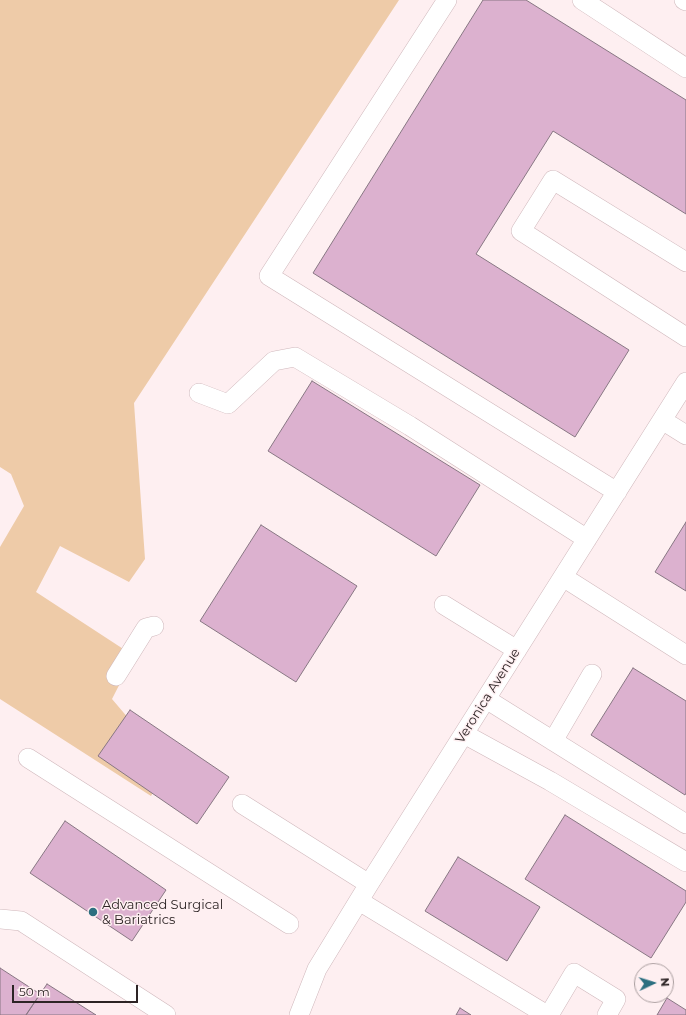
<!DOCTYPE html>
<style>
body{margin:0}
#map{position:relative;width:686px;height:1015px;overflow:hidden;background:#feeff1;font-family:Montserrat,sans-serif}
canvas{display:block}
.north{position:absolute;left:634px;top:963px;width:40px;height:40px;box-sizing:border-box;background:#feeff1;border:1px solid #aa9e9f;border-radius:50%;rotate:86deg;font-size:11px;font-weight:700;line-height:16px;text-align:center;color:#2d2425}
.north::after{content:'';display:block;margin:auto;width:14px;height:18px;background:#2c6f80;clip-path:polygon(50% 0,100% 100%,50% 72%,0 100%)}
.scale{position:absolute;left:12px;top:985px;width:126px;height:18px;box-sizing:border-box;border:2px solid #2d2425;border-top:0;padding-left:5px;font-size:12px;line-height:14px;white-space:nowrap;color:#2d2425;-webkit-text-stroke:3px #feeff1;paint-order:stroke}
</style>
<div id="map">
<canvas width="686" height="1015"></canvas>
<div class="north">N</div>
<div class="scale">50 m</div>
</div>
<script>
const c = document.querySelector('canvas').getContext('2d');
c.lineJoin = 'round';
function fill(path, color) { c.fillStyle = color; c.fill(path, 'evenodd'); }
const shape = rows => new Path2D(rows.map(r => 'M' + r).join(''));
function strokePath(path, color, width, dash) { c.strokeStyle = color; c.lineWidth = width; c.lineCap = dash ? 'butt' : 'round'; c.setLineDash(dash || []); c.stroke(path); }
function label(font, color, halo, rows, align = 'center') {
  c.font = font + ' Montserrat,sans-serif'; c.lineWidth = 3; c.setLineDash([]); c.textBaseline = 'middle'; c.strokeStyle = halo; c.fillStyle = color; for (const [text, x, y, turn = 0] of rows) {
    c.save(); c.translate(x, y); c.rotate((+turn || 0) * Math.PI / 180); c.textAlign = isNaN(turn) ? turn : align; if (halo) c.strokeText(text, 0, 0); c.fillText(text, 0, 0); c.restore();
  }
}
fill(shape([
 [0,0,399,0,134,403,145,559,129,582,60,546,36,592,134,656,112,699,169,766,151,796,0,699,0,547,24,506,11,474,0,467]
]), '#eecba8');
const building = shape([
 [483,0,526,0,686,100,686,214,553,131,476,254,629,350,575,437,313,273,483,0],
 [312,381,480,485,436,556,268,451,312,381],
 [686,522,686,591,655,572,686,522],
 [261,525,357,586,296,682,200,621,261,525],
 [633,668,686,701,686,793,685,795,591,735,633,668],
 [130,710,229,777,197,824,98,756,130,710],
 [565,815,686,891,686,902,651,958,525,879,565,815],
 [65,821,166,890,132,941,30,873,65,821],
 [458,857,540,907,507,961,425,911,458,857],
 [0,968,40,994,26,1015,0,1015,0,968],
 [47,984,96,1015,26,1015,47,984],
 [667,998,686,1010,686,1015,657,1015,667,998],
 [460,1008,471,1015,456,1015,460,1008]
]);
fill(building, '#dcb1cf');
strokePath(building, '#887783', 1);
const minor = shape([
 [447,0,269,276,617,492],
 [582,0,686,68],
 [684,0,686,1],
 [686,262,553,180,521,231,686,337],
 [199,393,228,404,274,361,295,357,410,426,587,539],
 [662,420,686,435],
 [563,577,686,655],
 [444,605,517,650],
 [116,676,146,628,154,626],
 [486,699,686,824],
 [464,734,550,781,686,862],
 [553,741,592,674],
 [28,758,289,924],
 [242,804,369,884],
 [359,901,547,1015],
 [0,919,21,921,166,1015],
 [299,1015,317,969,369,884,686,382],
 [549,1015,574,973,616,999,607,1015]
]);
strokePath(minor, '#cfb7bb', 20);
strokePath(minor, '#fff', 19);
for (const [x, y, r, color] of [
 [93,912,5,"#2c6f80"]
]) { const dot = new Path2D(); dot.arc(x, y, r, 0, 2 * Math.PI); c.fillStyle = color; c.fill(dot); strokePath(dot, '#feeff1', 1.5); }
label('13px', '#2d2425', '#feeff1', [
 ["Veronica Avenue",488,696,-58]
]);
label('13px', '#2d2425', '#feeff1', [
 ["Advanced Surgical",102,905],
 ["& Bariatrics",102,920]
], 'left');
</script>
